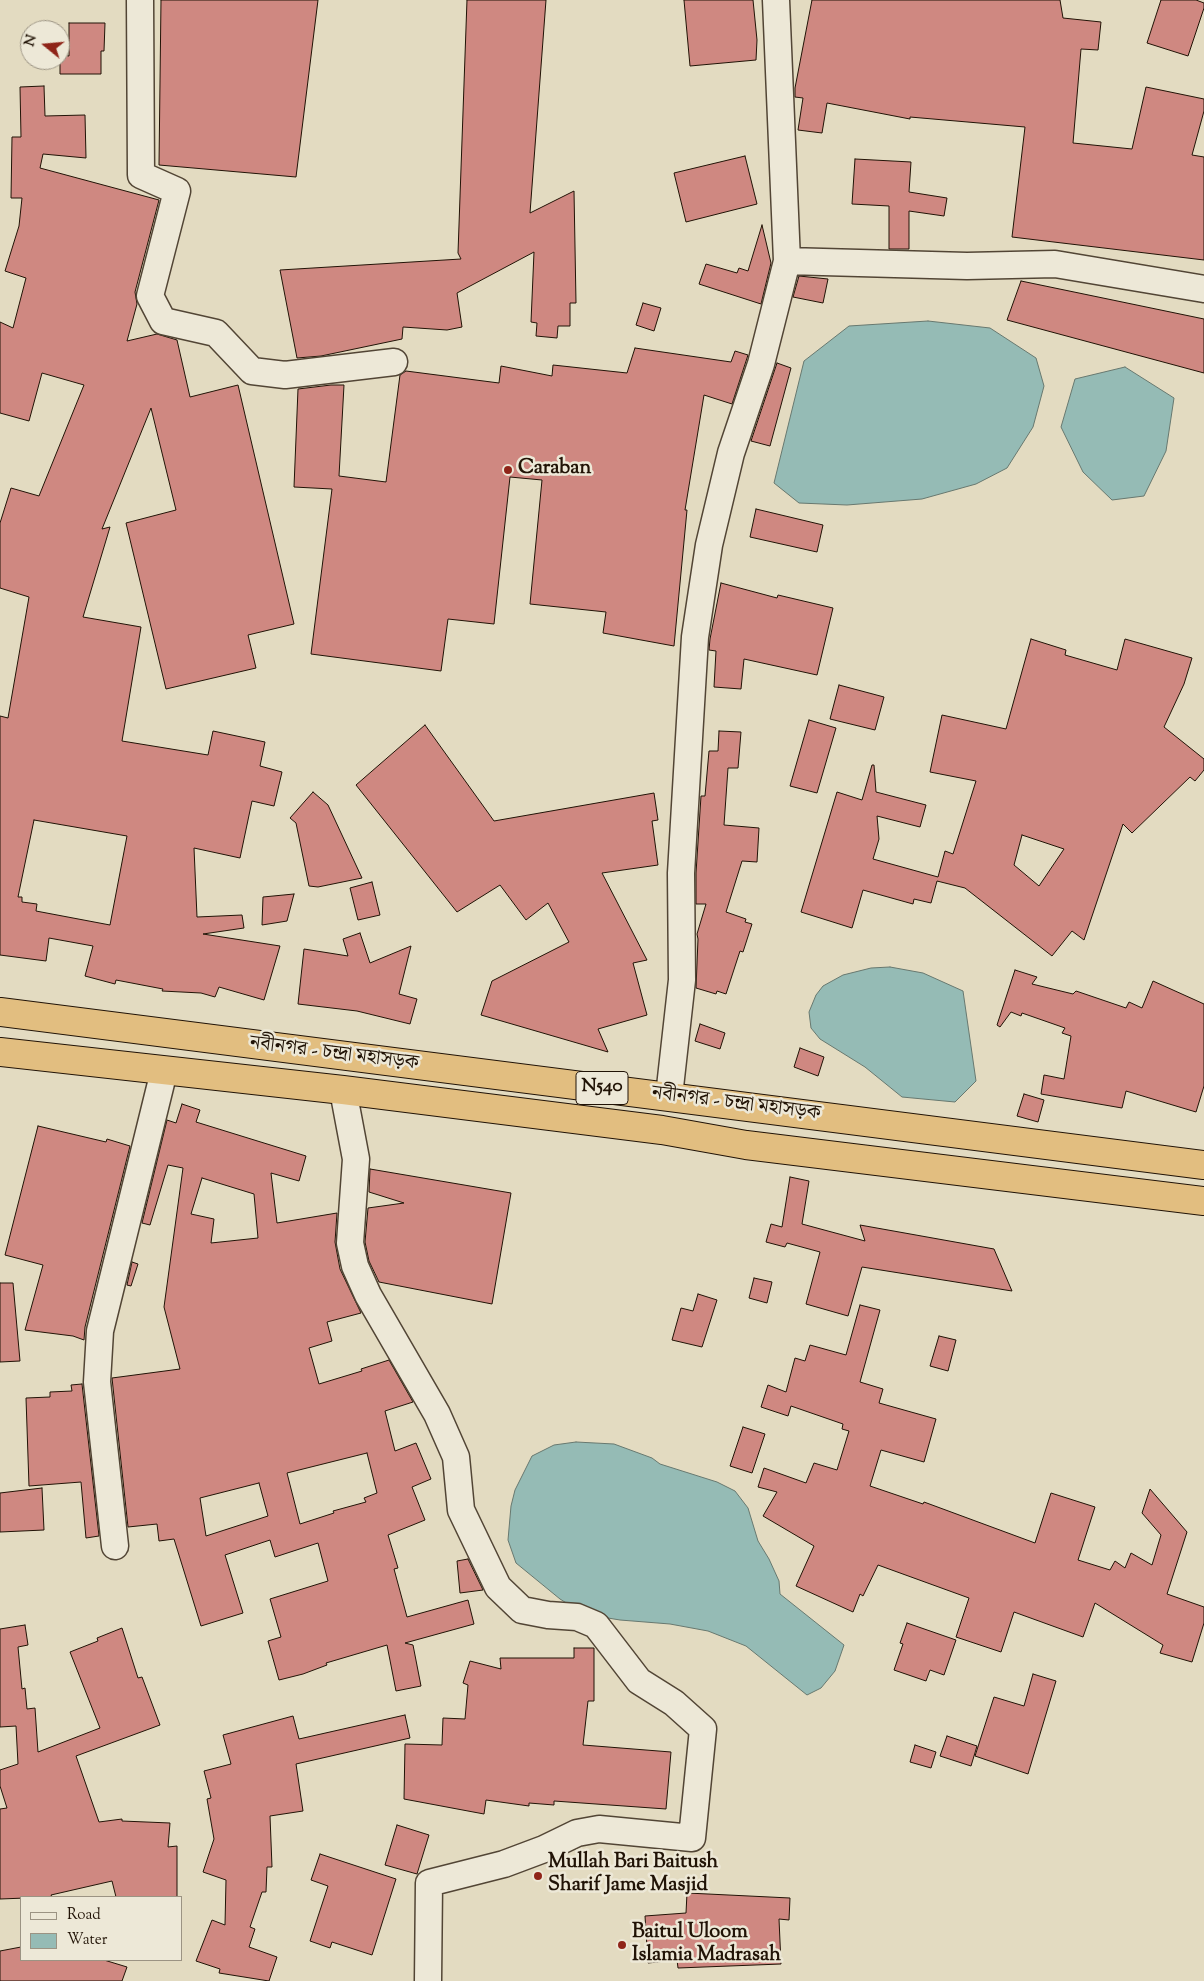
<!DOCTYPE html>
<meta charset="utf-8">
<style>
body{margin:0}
#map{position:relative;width:1204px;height:1981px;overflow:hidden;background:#e3dbc1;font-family:"Sorts Mill Goudy",serif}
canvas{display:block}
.legend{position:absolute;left:20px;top:1896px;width:162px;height:65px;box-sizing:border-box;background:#ede8d7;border:1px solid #9b9383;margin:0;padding:6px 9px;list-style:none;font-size:15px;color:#211306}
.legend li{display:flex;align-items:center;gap:10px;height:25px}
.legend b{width:25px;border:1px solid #9b9383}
.north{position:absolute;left:20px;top:20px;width:50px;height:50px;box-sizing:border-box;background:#ede8d7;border:1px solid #9b9383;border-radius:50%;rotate:287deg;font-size:14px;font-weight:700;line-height:20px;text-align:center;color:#211306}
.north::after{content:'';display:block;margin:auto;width:18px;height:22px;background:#8f2418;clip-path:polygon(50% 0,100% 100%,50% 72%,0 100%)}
</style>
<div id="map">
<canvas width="1204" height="1981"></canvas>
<ul class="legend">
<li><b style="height:6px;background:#ede8d7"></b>Road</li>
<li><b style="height:14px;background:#95bbb5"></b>Water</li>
</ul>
<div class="north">N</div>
</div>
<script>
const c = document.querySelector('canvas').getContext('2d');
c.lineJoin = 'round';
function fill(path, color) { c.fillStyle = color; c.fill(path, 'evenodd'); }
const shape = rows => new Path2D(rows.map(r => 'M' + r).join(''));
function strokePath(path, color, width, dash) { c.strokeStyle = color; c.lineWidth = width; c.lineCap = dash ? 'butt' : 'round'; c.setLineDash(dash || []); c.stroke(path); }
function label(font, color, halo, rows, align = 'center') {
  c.font = font + ' "Sorts Mill Goudy","Noto Serif Bengali",serif'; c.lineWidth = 5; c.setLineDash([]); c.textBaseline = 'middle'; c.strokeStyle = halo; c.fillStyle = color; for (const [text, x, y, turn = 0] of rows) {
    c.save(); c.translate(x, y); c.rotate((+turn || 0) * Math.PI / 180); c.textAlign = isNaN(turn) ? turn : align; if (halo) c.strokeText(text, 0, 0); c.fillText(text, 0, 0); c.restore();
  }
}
const water = shape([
 [928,321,990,328,1036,358,1044,386,1033,427,1007,468,976,484,922,499,847,505,799,503,774,483,804,361,849,326,928,321],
 [1125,367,1174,398,1166,451,1144,496,1112,500,1083,472,1061,427,1075,379,1125,367],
 [890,967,923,973,963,991,976,1081,955,1102,902,1097,865,1067,820,1039,811,1028,809,1012,816,995,823,986,843,975,871,968,890,967],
 [576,1442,614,1444,652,1458,660,1464,717,1482,735,1491,748,1508,758,1541,769,1559,779,1581,780,1594,844,1645,835,1671,821,1688,807,1695,746,1646,708,1631,670,1624,620,1620,584,1614,560,1599,516,1563,508,1540,511,1506,515,1490,532,1456,554,1445,576,1442]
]);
fill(water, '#95bbb5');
strokePath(water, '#67786f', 1);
const building = shape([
 [161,0,318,0,296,177,159,165,161,0],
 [467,0,546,0,530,213,574,191,576,303,570,303,570,326,558,326,557,338,536,336,537,323,531,322,534,252,457,293,462,327,447,330,403,327,402,339,321,356,297,358,280,270,461,259,458,253,467,0],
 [684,0,753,0,757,40,756,60,690,66,684,0],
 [812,0,1060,0,1063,18,1101,22,1098,50,1081,49,1073,143,1132,149,1146,87,1204,99,1204,111,1192,155,1204,157,1204,260,1012,237,1025,127,910,117,910,119,827,103,822,133,798,130,803,98,795,97,795,88,812,0],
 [1161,0,1196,0,1204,3,1204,8,1188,56,1147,43,1161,0],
 [69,23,105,23,104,51,101,51,101,74,60,74,60,55,69,56,69,23],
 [44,86,45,116,85,115,86,158,43,154,40,168,159,200,135,292,137,304,127,341,157,334,177,340,190,397,238,385,294,624,248,635,256,668,166,689,126,523,176,510,151,408,102,529,110,527,83,617,141,627,122,741,208,755,213,731,265,742,260,766,282,772,274,806,252,801,240,858,194,848,197,917,242,915,244,928,203,934,280,946,264,1000,219,987,215,997,201,993,162,991,163,989,116,980,115,984,85,976,93,946,49,938,46,961,0,955,0,716,8,718,29,597,0,588,0,523,11,488,39,496,84,385,42,373,29,421,0,413,0,322,13,328,26,278,5,271,19,226,22,198,11,198,12,137,21,137,20,87,44,86],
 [34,820,127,836,110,925,36,911,37,904,22,902,22,897,18,897,34,820],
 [745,156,757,204,686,222,674,173,745,156],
 [855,159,911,162,909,192,947,198,944,216,909,211,909,249,889,249,889,206,852,204,855,159],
 [762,225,771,263,761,304,699,284,706,264,737,273,739,268,748,271,762,225],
 [799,276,828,279,823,303,793,297,799,276],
 [1021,281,1204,319,1204,373,1007,320,1021,281],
 [643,303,661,308,654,331,636,325,643,303],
 [635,348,731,362,735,351,748,355,732,404,704,395,685,510,687,510,674,646,603,633,606,612,530,604,542,480,510,477,494,624,448,619,441,671,311,654,332,489,294,487,298,389,331,385,344,385,339,476,386,482,400,375,406,371,499,383,501,366,552,376,553,365,627,373,635,348],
 [777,363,791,368,770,446,751,441,777,363],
 [756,509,823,525,817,552,750,537,756,509],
 [721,583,777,598,778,595,833,608,817,675,744,659,741,689,714,687,716,651,709,650,710,639,721,583],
 [1031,639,1066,650,1065,655,1117,670,1125,639,1192,658,1184,684,1164,727,1204,759,1204,770,1195,781,1190,777,1132,833,1123,824,1084,940,1072,931,1052,956,965,888,937,881,931,903,914,899,913,904,863,890,852,928,801,912,837,792,862,800,872,765,874,765,876,792,926,805,920,827,877,816,879,839,873,859,938,877,945,851,953,854,976,781,930,772,942,715,1006,729,1031,639],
 [1022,835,1064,849,1039,886,1014,865,1022,835],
 [839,685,884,697,875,730,830,719,839,685],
 [809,720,836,728,817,793,790,786,809,720],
 [425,725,494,821,654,793,658,820,652,821,658,865,602,873,647,960,633,963,647,1015,598,1029,608,1052,481,1015,492,981,569,942,548,903,526,920,500,885,457,912,356,785,425,725],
 [719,731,741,732,738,768,728,768,724,825,759,828,757,862,742,861,726,912,746,919,745,922,752,924,743,952,740,951,726,994,717,991,716,994,696,988,698,939,697,934,706,904,696,904,696,873,701,796,705,796,709,751,718,751,719,731],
 [313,792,328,805,362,878,318,887,309,886,296,823,290,818,313,792],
 [372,882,380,915,358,920,350,888,372,882],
 [294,894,287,921,262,925,263,897,294,894],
 [360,933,370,963,411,946,399,994,417,999,410,1024,357,1011,298,1004,304,949,348,956,343,939,360,933],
 [1015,970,1037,977,1032,984,1073,994,1076,991,1126,1008,1129,1002,1142,1008,1153,981,1204,1004,1204,1086,1196,1112,1126,1091,1122,1108,1041,1094,1044,1075,1064,1079,1071,1036,1062,1033,1065,1028,1022,1013,1021,1016,1011,1012,1000,1027,997,1025,1015,970],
 [700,1024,725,1033,720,1049,695,1041,700,1024],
 [800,1048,824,1057,818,1076,794,1067,800,1048],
 [1024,1094,1044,1100,1038,1122,1017,1116,1024,1094],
 [182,1104,200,1110,196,1122,306,1156,299,1181,271,1173,277,1223,337,1213,335,1242,340,1269,361,1313,327,1322,332,1341,309,1348,319,1384,362,1371,361,1369,389,1360,413,1402,385,1411,395,1451,416,1443,431,1479,412,1487,425,1520,388,1535,398,1568,394,1569,407,1617,468,1600,474,1624,405,1643,413,1645,421,1686,396,1691,387,1645,326,1663,327,1665,303,1674,279,1680,268,1641,281,1637,270,1599,328,1581,318,1543,275,1557,270,1540,225,1555,243,1613,201,1626,174,1539,159,1541,157,1524,128,1527,112,1378,180,1369,164,1307,183,1168,168,1165,150,1225,142,1223,167,1120,176,1123,182,1104],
 [202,1178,254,1194,258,1238,211,1243,214,1219,191,1214,202,1178],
 [367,1453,377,1493,364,1498,366,1502,333,1511,334,1513,300,1524,287,1473,367,1453],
 [259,1483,268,1516,206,1536,200,1498,259,1483],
 [38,1126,106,1142,107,1139,130,1146,85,1327,84,1340,73,1336,25,1330,43,1265,5,1255,38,1126],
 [370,1169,511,1193,492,1304,379,1282,369,1261,365,1242,368,1208,404,1203,369,1192,370,1169],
 [790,1177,809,1181,802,1224,865,1241,860,1225,994,1249,1012,1291,862,1267,848,1316,806,1304,820,1252,787,1243,785,1247,766,1242,771,1224,782,1227,790,1177],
 [132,1262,138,1264,131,1286,127,1285,132,1262],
 [754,1278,772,1282,767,1303,749,1298,754,1278],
 [0,1283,13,1283,20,1361,0,1362,0,1283],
 [698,1294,717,1300,702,1347,672,1340,681,1308,693,1311,698,1294],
 [860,1305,880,1310,860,1382,883,1389,879,1403,936,1419,924,1462,881,1450,870,1486,923,1504,924,1502,1035,1543,1051,1493,1095,1507,1078,1560,1110,1570,1115,1561,1125,1568,1131,1553,1152,1565,1161,1535,1142,1513,1150,1489,1187,1532,1167,1594,1204,1607,1204,1623,1192,1662,1160,1653,1163,1645,1095,1603,1083,1637,1014,1612,1001,1652,956,1637,969,1598,878,1565,863,1596,860,1594,853,1612,796,1586,814,1546,763,1516,777,1492,758,1487,764,1468,806,1483,814,1463,837,1470,849,1431,842,1429,843,1424,791,1406,788,1416,761,1407,768,1385,786,1392,795,1358,805,1361,810,1345,846,1355,860,1305],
 [939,1336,956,1340,948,1371,930,1366,939,1336],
 [82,1384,99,1536,86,1538,81,1482,29,1486,26,1398,50,1397,50,1392,72,1391,71,1385,82,1384],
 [743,1427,765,1434,752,1473,730,1466,743,1427],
 [42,1488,44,1530,0,1532,0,1493,42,1488],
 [468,1559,483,1590,460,1593,457,1561,468,1559],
 [907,1623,956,1640,944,1675,930,1670,926,1681,894,1670,903,1644,900,1643,907,1623],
 [25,1625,28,1645,18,1647,22,1689,25,1688,27,1709,35,1708,38,1752,100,1728,70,1652,98,1641,97,1638,122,1628,138,1678,142,1677,160,1725,76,1756,99,1822,122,1819,122,1821,170,1823,168,1847,177,1846,177,1897,116,1897,112,1881,51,1895,52,1897,0,1899,0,1809,7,1808,0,1786,0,1770,18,1764,16,1726,0,1727,0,1629,25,1625],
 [574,1648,594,1648,594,1701,588,1701,583,1745,671,1752,666,1809,554,1801,554,1805,529,1803,529,1806,486,1800,484,1814,404,1799,405,1744,442,1745,443,1718,465,1719,468,1685,463,1683,470,1661,501,1669,500,1658,574,1658,574,1648],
 [1033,1674,1056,1681,1028,1774,975,1756,994,1697,1024,1706,1033,1674],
 [405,1715,410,1738,296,1764,303,1811,270,1816,272,1867,267,1867,266,1892,262,1892,250,1927,255,1929,249,1947,277,1957,269,1981,219,1973,220,1969,196,1961,212,1920,225,1925,226,1880,203,1872,214,1839,207,1799,211,1798,204,1771,231,1764,223,1735,293,1716,299,1739,405,1715],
 [947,1736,977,1746,971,1766,940,1756,947,1736],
 [915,1745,936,1752,931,1768,910,1762,915,1745],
 [397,1825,429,1835,417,1874,385,1865,397,1825],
 [320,1854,396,1879,372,1955,332,1942,330,1948,310,1941,328,1886,311,1880,320,1854],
 [687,1893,790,1898,789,1920,779,1919,781,1964,678,1968,677,1960,648,1963,645,1916,686,1913,687,1893],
 [21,1947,21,1960,104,1960,127,1967,122,1981,0,1981,0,1951,21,1947]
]);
fill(building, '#cf8881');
strokePath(building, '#211306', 1);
const minor = shape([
 [140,0,141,175,177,191,150,296,163,321,216,333,252,371,285,375,394,362],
 [787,261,967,266,1055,264,1204,289],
 [343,1090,356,1159,350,1243,355,1266,368,1295,437,1414,456,1457,461,1510,498,1587,522,1610,548,1615,577,1617,596,1625,639,1681,674,1703,703,1729,692,1838,599,1829,577,1833,544,1849,504,1864,429,1883,428,1981],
 [669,1096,682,980,681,873,695,637,709,545,731,453,761,364,787,261,776,0],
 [115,1546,97,1382,100,1331,164,1071]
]);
const trunk = shape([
 [0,1012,1204,1165],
 [0,1052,343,1090,662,1130,746,1145,1204,1201]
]);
strokePath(minor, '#524535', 29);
strokePath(trunk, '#211306', 30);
strokePath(minor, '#ede8d7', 26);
strokePath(trunk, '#e2be80', 28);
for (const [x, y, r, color] of [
 [508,470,5,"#8f2418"],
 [538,1876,5,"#8f2418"],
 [622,1945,5,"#8f2418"]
]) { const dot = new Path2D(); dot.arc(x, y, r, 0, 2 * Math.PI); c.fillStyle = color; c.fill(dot); strokePath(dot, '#ede8d7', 2); }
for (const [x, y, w] of [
 [602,1088,52]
]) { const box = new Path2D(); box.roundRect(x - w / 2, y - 16.5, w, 33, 4); c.fillStyle = '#ede8d7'; c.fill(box); strokePath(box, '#211306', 1); }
label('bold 19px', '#211306', null, [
 ["N540",602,1088]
]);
label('bold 20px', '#211306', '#ede8d7', [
 ["Caraban",518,470],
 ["Mullah Bari Baitush",548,1864],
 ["Sharif Jame Masjid",548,1887],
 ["Baitul Uloom",632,1934],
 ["Islamia Madrasah",632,1957]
], 'left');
label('20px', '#211306', '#ede8d7', [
 ["নবীনগর - চন্দ্রা মহাসড়ক",334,1055,7],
 ["নবীনগর - চন্দ্রা মহাসড়ক",736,1105,7]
]);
</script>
